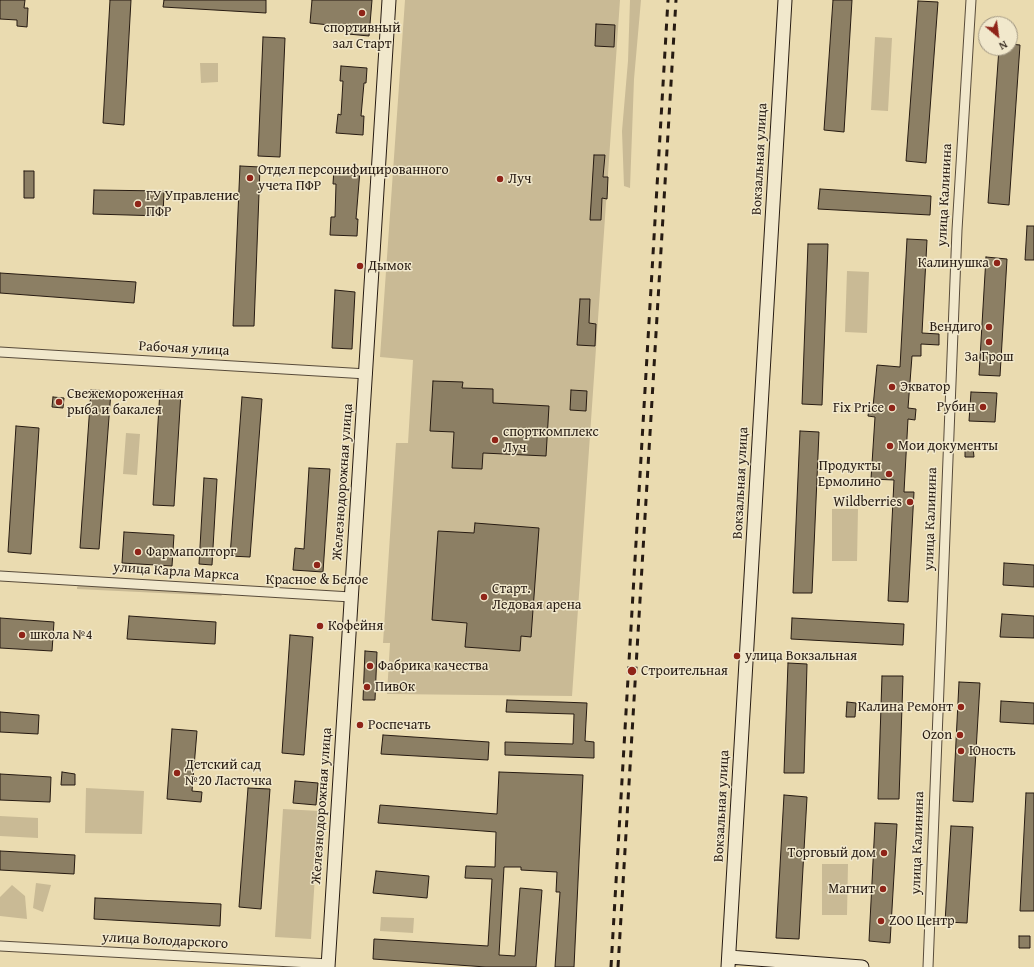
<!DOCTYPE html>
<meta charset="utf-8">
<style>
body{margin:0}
#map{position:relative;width:1034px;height:967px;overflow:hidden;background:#eadbb0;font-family:"Gentium Book Plus",serif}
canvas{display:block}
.north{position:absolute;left:978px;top:16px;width:40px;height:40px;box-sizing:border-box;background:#f1e8cc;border:1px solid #a09682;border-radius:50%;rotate:151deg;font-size:11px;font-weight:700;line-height:16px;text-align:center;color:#271b12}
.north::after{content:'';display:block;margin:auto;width:14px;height:18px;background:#8f2418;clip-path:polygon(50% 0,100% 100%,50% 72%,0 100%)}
</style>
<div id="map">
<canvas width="1034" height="967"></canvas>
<div class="north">N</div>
</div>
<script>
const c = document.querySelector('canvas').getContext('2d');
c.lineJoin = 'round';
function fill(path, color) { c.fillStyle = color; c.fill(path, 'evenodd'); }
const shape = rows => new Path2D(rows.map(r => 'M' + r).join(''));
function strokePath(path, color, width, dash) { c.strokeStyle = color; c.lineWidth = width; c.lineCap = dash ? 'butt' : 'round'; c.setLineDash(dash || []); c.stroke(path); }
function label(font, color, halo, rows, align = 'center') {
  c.font = font + ' "Gentium Book Plus",serif'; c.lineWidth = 3; c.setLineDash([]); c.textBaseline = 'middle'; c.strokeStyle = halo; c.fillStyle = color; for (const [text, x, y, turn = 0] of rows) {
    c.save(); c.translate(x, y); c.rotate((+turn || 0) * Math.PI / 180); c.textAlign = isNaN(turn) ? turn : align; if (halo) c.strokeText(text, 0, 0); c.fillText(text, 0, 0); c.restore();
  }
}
fill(shape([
 [405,0,620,0,572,696,387,694,390,643,383,643,396,443,408,443,413,360,380,357],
 [630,0,641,0,634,79,630,188,624,186,622,131,628,61],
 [875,37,892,38,888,111,871,110],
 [200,63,218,63,218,82,201,83],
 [847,271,869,272,867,333,845,332],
 [126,433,140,434,137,475,123,474],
 [832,509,858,509,857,561,832,561],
 [80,585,220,593,222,596,77,589,77,587],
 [86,788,144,791,142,834,85,833],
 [283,809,319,811,311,939,275,937],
 [0,816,38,818,38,838,0,836],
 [822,864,848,864,847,915,822,915],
 [36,883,51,885,43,912,33,908],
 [12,885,25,896,27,919,0,916,0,897],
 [381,917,414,918,413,933,380,931]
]), '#c9ba95');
const building = shape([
 [0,0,25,0,24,8,28,8,27,27,17,26,17,20,0,19,0,0],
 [110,0,131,0,124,125,103,123,110,0],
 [164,0,266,0,266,13,163,7,164,0],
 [312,0,372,0,369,36,348,34,349,27,310,23,312,0],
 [833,0,852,0,844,132,824,130,833,0],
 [918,1,938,2,926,163,906,161,918,1],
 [596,24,615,25,614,47,595,46,596,24],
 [263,37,285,38,280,157,258,156,263,37],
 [1010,44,1020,45,1009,205,988,203,999,48,1010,48,1010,44],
 [341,66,367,68,366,83,364,83,361,116,364,116,363,135,336,133,338,114,341,115,343,81,340,81,341,66],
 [594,155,605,155,603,177,608,177,607,199,602,198,601,220,590,220,594,155],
 [240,166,260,167,254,326,233,326,240,166],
 [334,168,360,170,356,219,358,219,357,236,330,235,331,217,335,217,336,184,333,184,334,168],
 [24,171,34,171,34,198,24,198,24,171],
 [820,189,931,196,930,215,818,209,820,189],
 [94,190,164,191,163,216,93,214,94,190],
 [1027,226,1034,226,1034,260,1025,260,1027,226],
 [907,239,927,240,922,333,939,334,939,345,921,344,921,356,912,356,908,408,916,409,915,420,908,419,904,492,914,492,908,602,888,601,894,480,871,479,875,417,868,416,869,407,873,407,877,365,900,367,907,239],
 [808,244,828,244,822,405,802,404,808,244],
 [986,257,1007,259,1000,376,979,375,986,257],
 [0,273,136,282,134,303,0,293,0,273],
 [335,290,355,292,352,349,332,348,335,290],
 [580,299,590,299,589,323,596,324,595,346,577,345,580,299],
 [433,381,463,382,462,388,493,389,493,403,549,406,546,456,483,453,482,469,452,468,454,432,430,431,433,381],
 [91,390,111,391,99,549,80,548,91,390],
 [160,390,181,392,174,506,153,505,160,390],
 [571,390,587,391,586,411,570,410,571,390],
 [971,392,997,393,995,422,969,421,971,392],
 [53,397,64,398,63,408,52,407,53,397],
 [242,397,262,399,250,557,230,556,242,397],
 [16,426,39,428,31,554,8,552,16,426],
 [800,431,819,432,812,593,793,593,800,431],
 [973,447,974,457,965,457,965,448,973,447],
 [309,468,330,469,323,572,293,570,295,548,304,549,309,468],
 [204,478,217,479,212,565,199,564,204,478],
 [475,523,539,528,531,637,521,636,520,651,465,647,467,623,432,620,438,531,474,533,475,523],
 [124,532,174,535,172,566,122,563,124,532],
 [1004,563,1034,565,1034,587,1003,585,1004,563],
 [1002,614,1034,616,1034,638,1000,637,1002,614],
 [129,616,216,622,215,644,127,639,129,616],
 [0,618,54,622,52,651,0,648,0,618],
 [792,618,904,624,903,645,791,639,792,618],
 [290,635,313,637,304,755,282,753,290,635],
 [365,651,377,652,375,700,363,700,365,651],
 [788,663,807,664,804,773,784,773,788,663],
 [882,676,903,676,899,799,878,799,882,676],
 [959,682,980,683,973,802,953,801,959,682],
 [507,700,587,703,585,741,594,742,594,758,505,755,505,742,573,744,574,714,506,712,507,700],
 [1001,701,1034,703,1034,724,1000,722,1001,701],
 [847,702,856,703,855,717,846,717,847,702],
 [0,712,39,715,38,734,0,732,0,712],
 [172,729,197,731,192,791,202,792,201,802,167,799,172,729],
 [383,735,489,742,488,760,381,754,383,735],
 [62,772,75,774,75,785,61,785,62,772],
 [499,772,583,775,574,967,555,967,560,892,556,892,557,872,521,870,521,867,504,867,499,955,515,956,520,888,542,890,536,967,486,967,373,959,374,939,488,946,492,879,465,878,466,866,495,867,496,832,378,823,380,805,497,814,499,772],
 [0,774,51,777,50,802,0,800,0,774],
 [295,781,318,783,316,805,293,803,295,781],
 [248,788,270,789,261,909,239,907,248,788],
 [1026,793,1034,793,1034,911,1020,911,1026,793],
 [784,795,807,797,799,939,776,938,784,795],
 [875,823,897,824,890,943,869,941,875,823],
 [951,826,973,827,967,923,945,922,951,826],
 [0,851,75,855,74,874,0,870,0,851],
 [376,871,429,876,427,898,373,893,376,871],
 [95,898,221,904,220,926,94,919,95,898],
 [1019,936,1030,936,1030,948,1019,948,1019,936]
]);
fill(building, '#8c7f64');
strokePath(building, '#271b12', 1);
const street = shape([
 [0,352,367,374],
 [0,576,351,597],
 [0,946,329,964],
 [928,967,957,230,971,0]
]);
const secondary = shape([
 [729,957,862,967],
 [328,967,389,0],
 [728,967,785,0]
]);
strokePath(street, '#584b3a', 11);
strokePath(secondary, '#271b12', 15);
strokePath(street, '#f1e8cc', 9);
strokePath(secondary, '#f1e8cc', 13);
strokePath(shape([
 [611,967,668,0],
 [618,967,676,0]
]), '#271b12', 3, [7, 7]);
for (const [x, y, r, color] of [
 [362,13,4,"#8f2418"],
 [250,178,4,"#8f2418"],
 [500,179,4,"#8f2418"],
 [138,204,4,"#8f2418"],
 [997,263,4,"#8f2418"],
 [360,266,4,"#8f2418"],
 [989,327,4,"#8f2418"],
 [989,342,4,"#8f2418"],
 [892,387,4,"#8f2418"],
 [59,402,4,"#8f2418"],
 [983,407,4,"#8f2418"],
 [892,408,4,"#8f2418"],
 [495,440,4,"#8f2418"],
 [890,446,4,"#8f2418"],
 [889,474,4,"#8f2418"],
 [910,502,4,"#8f2418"],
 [138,552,4,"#8f2418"],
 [317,565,4,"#8f2418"],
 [484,597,4,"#8f2418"],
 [320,626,4,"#8f2418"],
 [22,635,4,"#8f2418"],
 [737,656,4,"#8f2418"],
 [370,666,4,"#8f2418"],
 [632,671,5,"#8f2418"],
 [367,687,4,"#8f2418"],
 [961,707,4,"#8f2418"],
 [360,725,4,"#8f2418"],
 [960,735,4,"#8f2418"],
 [961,751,4,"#8f2418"],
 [177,773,4,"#8f2418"],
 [884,853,4,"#8f2418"],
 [883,889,4,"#8f2418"],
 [881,921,4,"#8f2418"]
]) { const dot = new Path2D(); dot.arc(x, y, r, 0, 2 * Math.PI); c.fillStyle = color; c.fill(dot); strokePath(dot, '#f1e8cc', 1.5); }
label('14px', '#271b12', '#f1e8cc', [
 ["спортивный",362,28,"center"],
 ["зал Старт",362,44,"center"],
 ["Отдел персонифицированного",258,170],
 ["учета ПФР",258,186],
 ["Луч",508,179],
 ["ГУ Управление",146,196],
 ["ПФР",146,212],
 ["Калинушка",989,263,"right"],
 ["Дымок",368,266],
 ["Вендиго",981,327,"right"],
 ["За Грош",989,357,"center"],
 ["Экватор",900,387],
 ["Свежемороженная",67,394],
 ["рыба и бакалея",67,410],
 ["Рубин",975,407,"right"],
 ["Fix Price",884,408,"right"],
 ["спорткомплекс",503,432],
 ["Луч",503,448],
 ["Мои документы",898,446],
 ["Продукты",881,466,"right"],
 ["Ермолино",881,482,"right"],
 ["Wildberries",902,502,"right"],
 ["Фармаполторг",146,552],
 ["Красное & Белое",317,580,"center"],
 ["Старт.",492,589],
 ["Ледовая арена",492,605],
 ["Кофейня",328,626],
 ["школа №4",30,635],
 ["улица Вокзальная",745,656],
 ["Фабрика качества",378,666],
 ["Строительная",641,671],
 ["ПивОк",375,687],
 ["Калина Ремонт",953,707,"right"],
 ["Роспечать",368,725],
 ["Ozon",952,735,"right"],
 ["Юность",969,751],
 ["Детский сад",185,765],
 ["№20 Ласточка",185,781],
 ["Торговый дом",876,853,"right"],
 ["Магнит",875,889,"right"],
 ["ZOO Центр",889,921]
], 'left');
label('14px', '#271b12', '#f1e8cc', [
 ["Вокзальная улица",760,159,-87],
 ["улица Калинина",945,195,-87],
 ["Рабочая улица",184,349,3],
 ["Железнодорожная улица",343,482,-86],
 ["Вокзальная улица",741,483,-87],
 ["улица Калинина",931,519,-88],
 ["улица Карла Маркса",176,572,4],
 ["Железнодорожная улица",322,806,-86],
 ["Вокзальная улица",722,806,-87],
 ["улица Калинина",918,843,-88],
 ["улица Володарского",165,941,3]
]);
</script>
